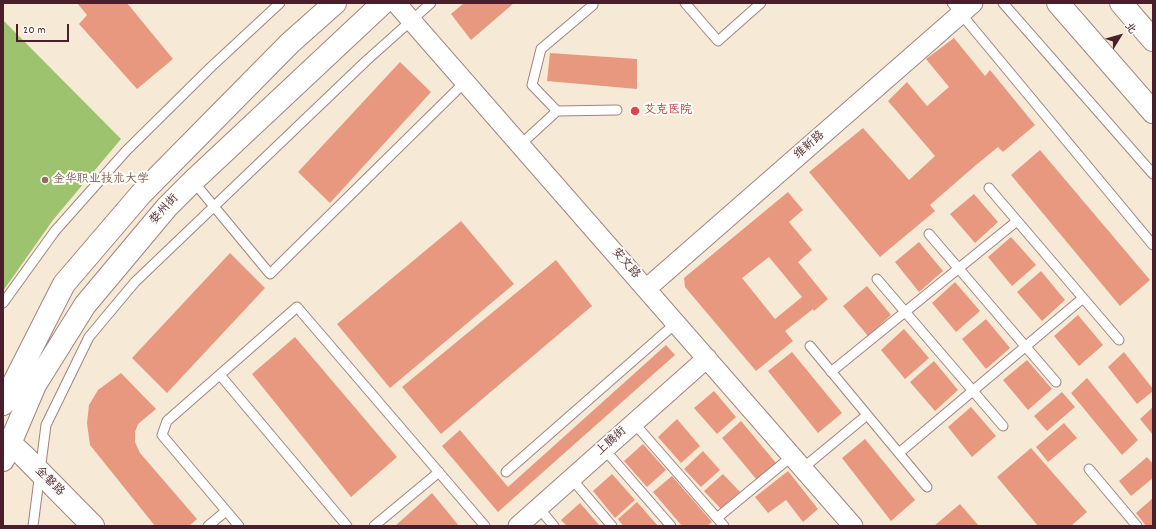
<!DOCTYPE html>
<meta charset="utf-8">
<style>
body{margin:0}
#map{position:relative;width:1156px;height:529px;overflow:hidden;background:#f6ead6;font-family:Dekko,"LXGW WenKai TC",sans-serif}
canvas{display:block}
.frame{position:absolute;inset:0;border:4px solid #4a1f2b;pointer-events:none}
.north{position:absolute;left:1100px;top:16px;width:40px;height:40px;-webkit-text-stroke:3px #fdfcf7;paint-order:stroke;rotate:53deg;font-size:11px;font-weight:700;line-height:16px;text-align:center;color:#4a1f2b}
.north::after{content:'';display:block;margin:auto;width:14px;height:18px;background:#4a1f2b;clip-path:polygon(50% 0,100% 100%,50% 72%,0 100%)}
.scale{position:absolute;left:16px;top:24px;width:53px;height:18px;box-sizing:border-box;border:2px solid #4a1f2b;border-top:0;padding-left:5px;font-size:12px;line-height:14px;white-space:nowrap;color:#4a1f2b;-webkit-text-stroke:3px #fdfcf7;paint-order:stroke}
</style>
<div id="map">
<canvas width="1156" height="529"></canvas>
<div class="frame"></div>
<div class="north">北</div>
<div class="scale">20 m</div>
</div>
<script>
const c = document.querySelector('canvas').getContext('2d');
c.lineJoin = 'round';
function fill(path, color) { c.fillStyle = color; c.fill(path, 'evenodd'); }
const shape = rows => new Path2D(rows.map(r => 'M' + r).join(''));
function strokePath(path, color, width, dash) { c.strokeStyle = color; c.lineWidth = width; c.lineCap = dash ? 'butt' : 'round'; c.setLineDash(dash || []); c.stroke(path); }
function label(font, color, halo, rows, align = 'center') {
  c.font = font + ' Dekko,"LXGW WenKai TC",sans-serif'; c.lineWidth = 4; c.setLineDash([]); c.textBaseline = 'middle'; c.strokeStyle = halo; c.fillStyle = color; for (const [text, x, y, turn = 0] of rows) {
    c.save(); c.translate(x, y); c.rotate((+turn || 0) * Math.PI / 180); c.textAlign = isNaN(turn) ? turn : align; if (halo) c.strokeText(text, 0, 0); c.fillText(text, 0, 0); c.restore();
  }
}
fill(shape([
 [3,20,121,139,53,220,3,291]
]), '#9dc36e');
fill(shape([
 [77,3,127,3,173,59,137,89,79,24,87,15],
 [464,3,514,3,471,40,451,14],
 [954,38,985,76,990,70,1035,125,1003,152,998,147,976,165,930,205,935,211,880,257,809,172,863,128,909,180,935,156,888,101,907,82,927,106,949,87,926,59],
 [550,53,637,59,637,89,547,81],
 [400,62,431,92,330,203,298,172],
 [1040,150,1150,280,1120,306,1011,175],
 [788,192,803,210,789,222,812,250,798,262,828,299,814,311,813,309,785,331,793,341,756,371,685,287,684,278],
 [769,257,802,297,775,319,742,278],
 [974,194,998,222,975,243,950,214],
 [461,221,514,284,390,388,337,324],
 [1011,237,1036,265,1012,286,988,257],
 [919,242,943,271,919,292,895,262],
 [230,253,265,288,167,393,132,358],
 [556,260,592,306,441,434,402,387],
 [1041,271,1065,300,1042,321,1017,292],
 [955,282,980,311,956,332,932,303],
 [867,286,891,315,868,336,843,306],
 [1078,315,1103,345,1079,366,1054,336],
 [986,319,1010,348,986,369,962,339],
 [904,329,929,358,905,379,881,350],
 [295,337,397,457,351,497,252,374],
 [666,345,675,355,498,512,442,446,460,430,508,487],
 [792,352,842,413,818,433,768,371],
 [1124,352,1153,389,1153,391,1137,404,1108,367],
 [1027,360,1052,389,1028,410,1003,380],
 [934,361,958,390,935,411,910,382],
 [121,373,156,409,138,424,135,432,135,442,140,453,197,519,189,526,155,526,90,445,87,423,89,405,98,390],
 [1087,378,1138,440,1122,455,1071,393],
 [714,391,736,417,717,434,694,408],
 [1062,392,1075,407,1047,431,1034,416],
 [971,407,996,436,972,457,948,427],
 [1153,407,1153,435,1140,419],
 [677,419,700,446,681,463,658,437],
 [741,421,776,463,757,480,722,438],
 [1064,423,1077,438,1048,462,1036,447],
 [865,439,915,500,891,521,842,458],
 [643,444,666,470,647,487,624,461],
 [1031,448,1087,512,1071,526,1038,526,997,477],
 [703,451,720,470,701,487,684,469],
 [1147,457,1153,464,1153,478,1131,496,1119,481],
 [788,471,818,509,803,522,786,500,768,513,755,497],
 [612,474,635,500,615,518,593,491],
 [723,474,740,492,721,509,704,491],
 [672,476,712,522,707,526,682,526,653,492],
 [432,493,459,526,395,526],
 [1153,498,1153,526,1146,526,1136,513],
 [637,502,658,526,623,526,618,519],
 [580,503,600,526,567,526,561,520],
 [960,504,979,526,934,526]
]), '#e7987f');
const lane = shape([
 [685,3,718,41,761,3],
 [952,3,1153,245],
 [1003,3,1153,174],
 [557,111,617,110],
 [520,145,557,111,532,85,541,49,593,5],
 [193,181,270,274,465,82],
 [989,188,1119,340],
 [929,234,1056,382],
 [877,279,1003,426],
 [3,303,55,231,126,151,211,67,280,3],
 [810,346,927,487],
 [831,372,1017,221],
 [220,375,347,526],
 [634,423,724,526],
 [604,449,671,526],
 [899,453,1083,298],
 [803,468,867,415],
 [1089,469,1137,526],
 [506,472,676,323],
 [571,478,612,526],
 [538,507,554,526],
 [717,518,792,456],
 [33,526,46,425,89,337,135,282,366,61,431,3],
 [208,526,226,511],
 [239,526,162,435,167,421,297,307,485,526],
 [374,526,439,472]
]);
const street = shape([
 [396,3,853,526],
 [646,289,973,3],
 [518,526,707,358]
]);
const secondary = shape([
 [3,404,64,284,141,194,290,43,335,3],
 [3,440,10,443,24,456,93,526],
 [3,460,35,385,85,305,167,207,193,181,383,3]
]);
const primary = shape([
 [1058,3,1153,112],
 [1121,3,1153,40]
]);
strokePath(lane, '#a08480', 11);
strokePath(street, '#a08480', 21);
strokePath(secondary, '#a08480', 24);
strokePath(primary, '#a08480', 24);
strokePath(lane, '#fff', 9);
strokePath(street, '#fff', 19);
strokePath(secondary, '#fff', 22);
strokePath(primary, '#fff', 22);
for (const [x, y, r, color] of [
 [635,111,5,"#e0444e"],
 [45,180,4,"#8d6e63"]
]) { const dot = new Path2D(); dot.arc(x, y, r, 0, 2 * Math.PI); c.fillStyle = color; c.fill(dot); strokePath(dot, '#fdfcf7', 1.5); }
label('12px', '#be3a42', '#fdfcf7', [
 ["艾克医院",644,111]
], 'left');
label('12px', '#4a1f2b', '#fdfcf7', [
 ["维新路",810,146,-41],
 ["婺州街",165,210,-48],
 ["安文路",625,264,49],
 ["上腾街",612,442,-42],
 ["金磐路",49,482,45]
]);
label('12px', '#785e54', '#fdfcf7', [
 ["金华职业技术大学",53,180]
], 'left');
</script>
